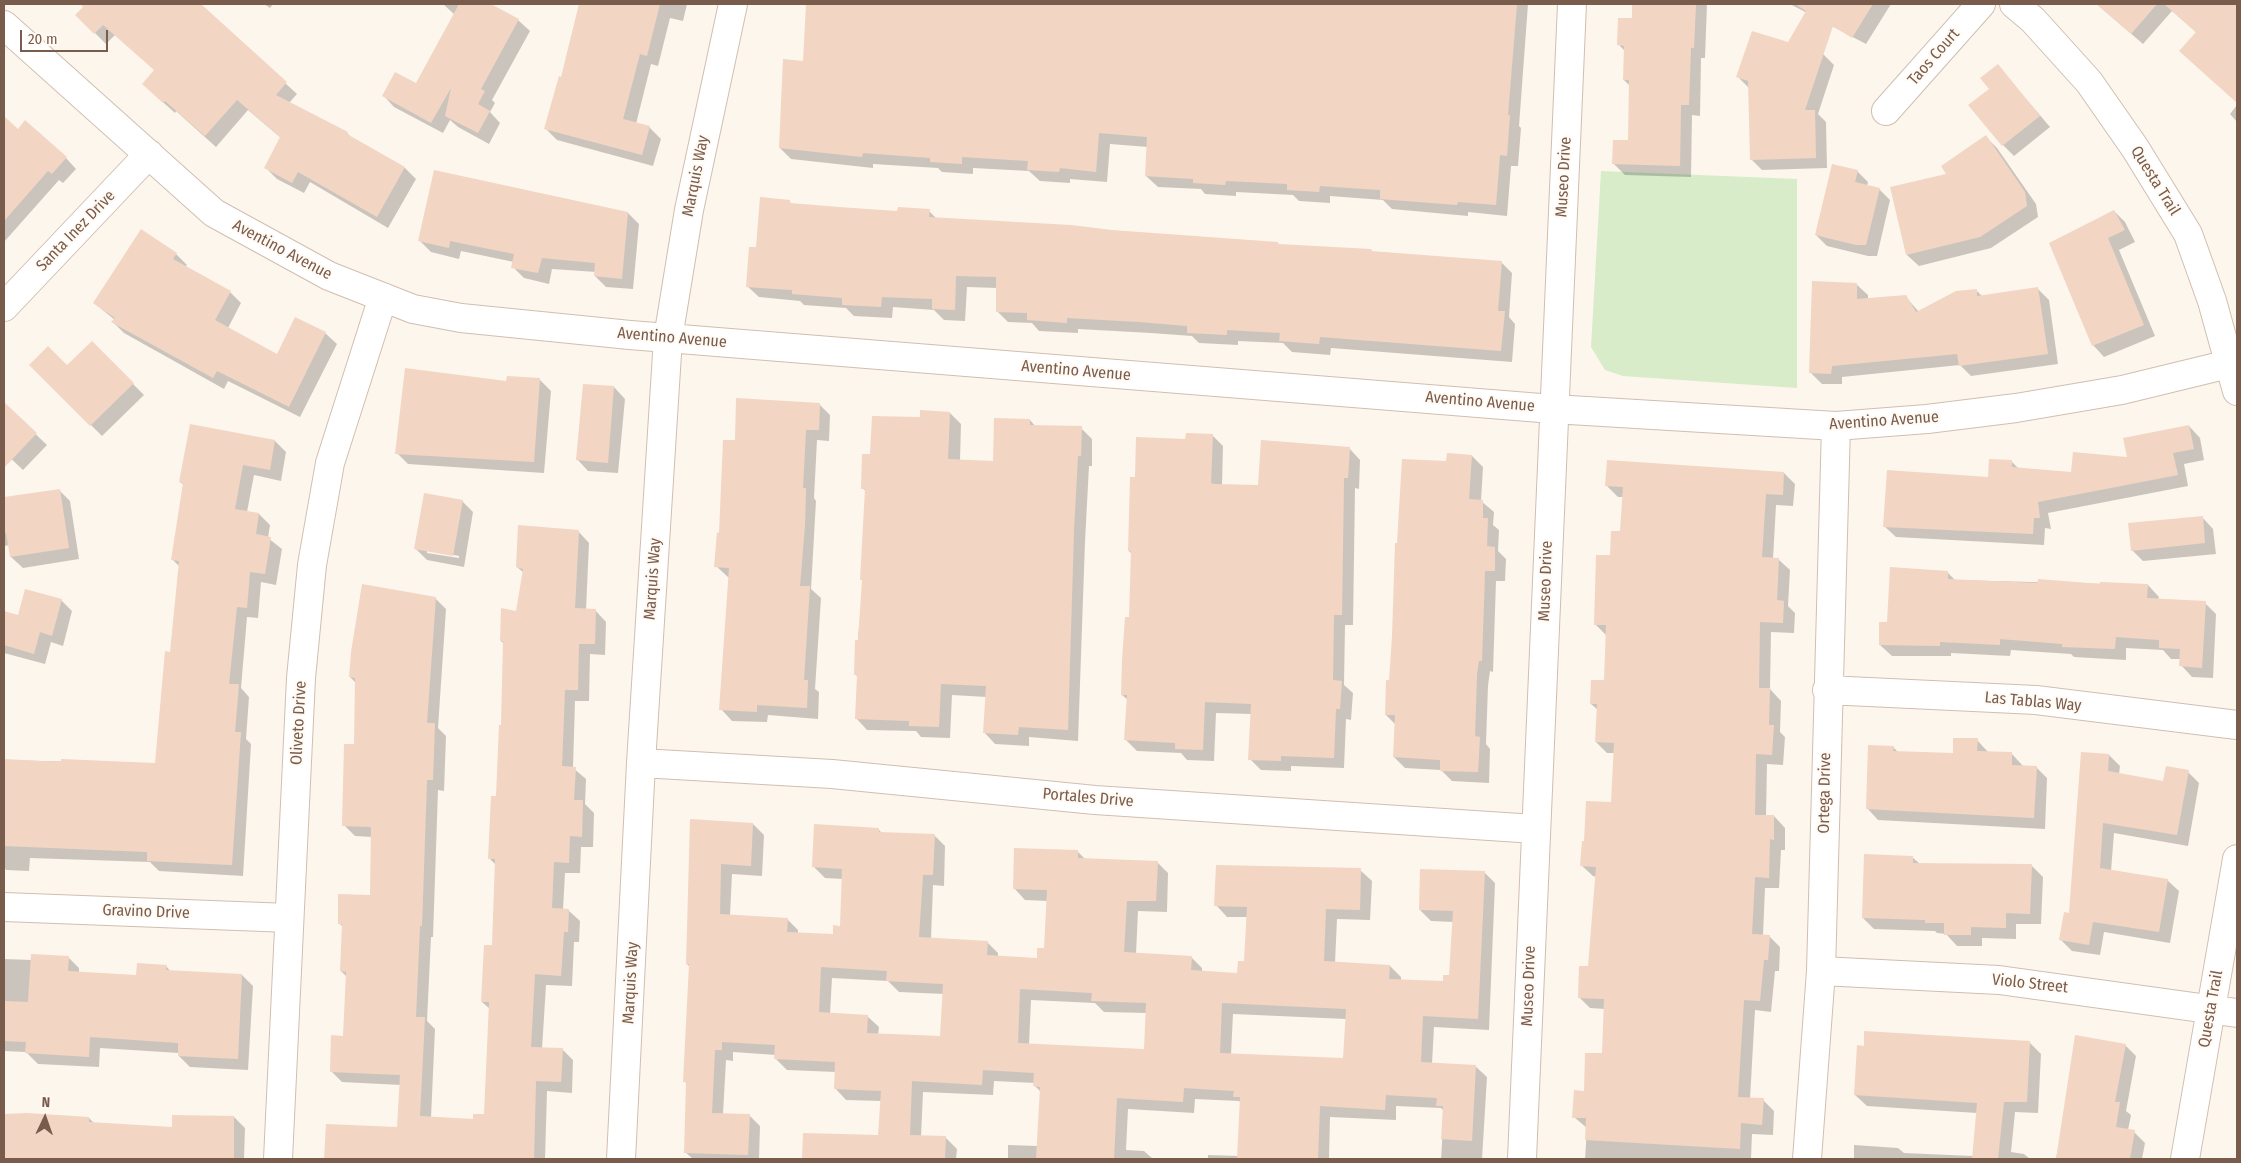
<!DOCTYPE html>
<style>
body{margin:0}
#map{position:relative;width:2241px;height:1163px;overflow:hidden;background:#fdf6ec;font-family:"Fira Sans Condensed",sans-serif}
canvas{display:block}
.frame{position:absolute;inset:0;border:5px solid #7a5c4d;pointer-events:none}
.north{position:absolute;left:20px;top:1093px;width:50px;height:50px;-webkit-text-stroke:4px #fffaf3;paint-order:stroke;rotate:3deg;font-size:14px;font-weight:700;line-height:20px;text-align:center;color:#7a5c4d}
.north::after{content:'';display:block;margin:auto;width:18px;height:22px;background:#7a5c4d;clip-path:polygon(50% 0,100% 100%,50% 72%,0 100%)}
.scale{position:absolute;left:20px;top:30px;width:88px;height:22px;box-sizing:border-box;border:2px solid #7a5c4d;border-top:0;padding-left:6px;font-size:15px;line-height:18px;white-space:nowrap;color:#7a5c4d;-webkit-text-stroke:4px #fffaf3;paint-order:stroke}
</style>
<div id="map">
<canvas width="2241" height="1163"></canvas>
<div class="frame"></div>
<div class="north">N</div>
<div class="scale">20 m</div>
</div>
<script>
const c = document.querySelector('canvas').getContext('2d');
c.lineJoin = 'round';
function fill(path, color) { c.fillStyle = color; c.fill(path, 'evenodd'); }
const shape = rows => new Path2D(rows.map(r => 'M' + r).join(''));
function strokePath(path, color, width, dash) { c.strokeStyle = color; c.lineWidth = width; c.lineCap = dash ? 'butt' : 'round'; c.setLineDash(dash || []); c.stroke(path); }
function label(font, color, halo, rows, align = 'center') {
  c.font = font + ' "Fira Sans Condensed",sans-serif'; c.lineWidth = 4; c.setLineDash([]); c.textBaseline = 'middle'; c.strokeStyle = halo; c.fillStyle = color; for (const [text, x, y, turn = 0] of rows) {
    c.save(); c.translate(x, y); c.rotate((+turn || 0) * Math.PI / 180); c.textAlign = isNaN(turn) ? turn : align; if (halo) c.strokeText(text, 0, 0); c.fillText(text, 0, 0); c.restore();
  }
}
fill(shape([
 [1601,171,1797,179,1797,388,1623,376,1605,370,1591,347]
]), '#d8ecc9');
fill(shape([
 [88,4,199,4,297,94,289,103,347,133,353,139,405,168,416,179,388,228,310,182,304,193,277,179,265,167,281,138,248,110,216,147,176,111,175,113,155,95,156,71,115,35,106,44,77,15],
 [264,4,273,4,270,8],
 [443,4,488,4,518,20,530,31,492,100,495,103,490,112,500,123,489,144,458,127,450,120,443,133,394,107,383,95,416,85,455,15],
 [580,4,687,4,683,21,670,18,658,66,651,64,636,124,649,127,661,139,653,166,557,140,546,129,562,78],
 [808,4,1528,4,1519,126,1521,128,1518,166,1511,166,1507,216,1468,212,1468,216,1392,209,1383,200,1330,196,1330,203,1299,201,1293,195,1236,192,1236,196,1205,194,1201,189,1158,187,1146,176,1148,147,1110,144,1107,182,1070,179,1070,183,1040,181,1029,171,973,168,973,174,942,172,938,168,873,164,873,168,791,159,780,148,804,62],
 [1634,4,1707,4,1705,58,1701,58,1700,116,1692,115,1691,177,1625,175,1614,164,1629,141,1630,86,1624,80,1625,51,1619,45,1633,20],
 [1790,4,1891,4,1866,44],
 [2097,4,2232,4,2237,8,2237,102,2192,62,2197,33,2172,11,2143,44],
 [1823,54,1834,65,1818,114,1826,122,1827,168,1762,170,1751,159,1749,88,1738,77],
 [1998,66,2050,127,2014,156,2003,145,1990,89],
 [2237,105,2237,122,2230,114],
 [4,118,18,130,66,158,76,169,63,183,59,180,4,242],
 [1986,137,1997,148,2036,204,2038,217,1991,248,1919,266,1907,255,1948,175],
 [1857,171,1868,182,1867,186,1879,189,1890,200,1877,256,1868,256,1827,246,1816,235],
 [789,201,793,205,898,212,929,211,937,219,1278,243,1280,246,1371,250,1373,252,1501,262,1512,273,1509,317,1515,324,1512,362,1331,348,1330,355,1292,352,1283,343,1238,341,1238,345,1199,343,1192,336,1151,333,1078,329,1078,333,1039,331,1032,323,1008,322,997,311,997,288,967,287,965,321,944,320,934,310,893,307,892,318,854,316,846,308,804,305,800,301,759,297,747,286,757,249],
 [2114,211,2125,222,2135,242,2119,250,2155,336,2104,357,2093,345,2051,244],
 [628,213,639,224,633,289,606,287,595,276,596,272,552,269,549,284,524,278,513,267,514,262,461,251,459,259,431,252,420,241],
 [176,254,187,265,185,267,230,292,241,303,228,328,278,356,325,333,337,344,300,417,228,381,224,389,124,333,113,322,115,320,94,303],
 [1856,284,1868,295,1868,299,1905,296,1919,312,1976,290,1982,296,2038,289,2049,300,2058,364,1971,376,1960,365,1842,377,1842,384,1822,384,1811,373],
 [92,343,144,395,102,436,31,365,67,367],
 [540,380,551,391,544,473,408,464,397,453,507,382],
 [614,387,625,399,618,473,588,471,577,459],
 [4,404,47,445,23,470,4,452],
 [819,404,830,415,829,441,817,440,814,498,816,501,811,589,821,598,815,689,819,692,818,719,768,715,767,722,732,721,721,709,729,578,716,566,736,442],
 [950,413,961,424,960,461,994,463,1030,420,1036,427,1081,428,1092,439,1092,466,1089,466,1085,542,1078,741,1029,737,1029,746,995,744,984,732,986,697,952,695,950,738,921,737,916,731,867,730,856,718,858,677,855,674,863,582,861,579,866,491,862,488,871,455,921,419],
 [191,426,275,441,286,452,281,481,254,475,247,512,259,514,270,525,268,538,282,549,276,585,261,582,258,618,247,617,241,688,249,697,246,739,251,744,243,876,159,871,150,862,30,858,29,871,6,870,4,867,4,760,156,764,172,653,180,567,172,559,184,485,180,482],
 [2189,426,2200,438,2204,460,2184,464,2188,486,2048,513,2051,529,2045,528,2044,545,1896,537,1884,526,1989,478,2011,461,2019,469,2073,473,2128,458],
 [1212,435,1223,446,1222,486,1259,487,1349,448,1360,460,1359,489,1355,488,1353,625,1345,625,1344,685,1353,693,1351,720,1346,719,1344,768,1291,766,1291,771,1261,770,1250,759,1251,714,1216,713,1214,761,1187,760,1181,753,1137,751,1126,740,1128,700,1122,695,1130,619,1132,554,1129,551,1136,478,1186,440],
 [1472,456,1483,467,1481,501,1494,512,1493,525,1499,530,1498,551,1506,559,1505,581,1496,581,1493,672,1490,671,1488,686,1486,744,1490,749,1489,783,1452,781,1441,770,1405,768,1394,757,1395,724,1386,715,1390,682,1398,545,1448,462],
 [1784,473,1795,484,1793,506,1776,505,1773,559,1778,559,1790,570,1788,606,1795,613,1794,633,1771,632,1770,689,1781,701,1780,732,1785,737,1783,765,1767,764,1766,816,1774,816,1785,828,1785,850,1781,850,1779,888,1765,888,1763,935,1769,936,1780,947,1779,971,1775,971,1771,1012,1755,1010,1750,1099,1763,1100,1774,1111,1773,1135,1752,1134,1751,1159,1585,1159,1587,1128,1574,1117,1603,1054,1605,1009,1590,1008,1579,997,1589,968,1596,877,1593,876,1581,865,1585,842,1612,804,1615,753,1607,753,1596,742,1598,710,1591,704,1605,682,1607,636,1595,624,1611,556,1622,532,1624,497,1618,497,1607,486],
 [59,490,70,501,79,559,23,568,11,557,10,545,4,546,4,498],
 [462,501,473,512,464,567,427,560,416,549],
 [427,550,459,556,459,558,427,553],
 [2202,517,2213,529,2216,554,2143,561,2132,550],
 [578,531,589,543,586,610,595,610,606,622,605,655,590,654,589,701,575,701,573,768,586,779,585,804,594,813,593,847,581,847,580,873,565,873,563,910,568,910,580,921,579,942,574,942,572,986,546,985,542,1049,562,1049,573,1060,572,1093,547,1091,545,1159,325,1159,327,1125,399,1129,401,1085,342,1082,331,1071,344,1037,347,977,341,971,343,927,339,923,371,896,372,837,355,836,344,825,355,746,356,683,350,677,435,598,446,609,438,728,446,736,444,791,438,790,433,937,431,937,427,1021,435,1029,431,1118,474,1121,485,1115,490,1009,482,1002,493,947,496,865,490,859,498,798,502,726,504,644,501,641,517,612,524,573,517,567],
 [1948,573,1955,580,2148,585,2159,597,2158,600,2205,603,2216,614,2213,678,2192,677,2181,665,2181,659,2171,659,2163,650,2126,648,2126,660,2074,657,2071,654,2011,650,2010,656,1951,653,1951,656,1892,656,1880,645,1888,623],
 [61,600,72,611,63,646,51,642,45,664,4,653,4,613,19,617],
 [1977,740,1988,752,2012,754,2023,766,2036,767,2047,778,2045,829,1878,820,1867,808,1893,747,1898,752,1954,754],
 [2109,755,2120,766,2119,774,2164,783,2188,772,2199,783,2188,846,2114,833,2111,871,2167,880,2179,891,2170,943,2104,932,2100,955,2072,951,2061,940,2070,914],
 [692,820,753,824,764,835,762,876,732,874,730,916,787,919,798,930,798,933,834,935,841,927,843,879,825,878,813,866,878,829,883,834,934,835,945,846,944,886,933,885,931,939,987,942,998,953,998,957,1038,959,1045,949,1048,901,1025,900,1014,888,1077,851,1085,859,1157,862,1168,873,1167,912,1138,911,1136,954,1191,957,1202,968,1202,972,1238,974,1245,963,1248,917,1227,917,1216,905,1360,870,1372,881,1370,920,1337,919,1335,963,1390,966,1401,977,1401,981,1444,982,1451,976,1454,922,1431,921,1420,910,1484,872,1495,883,1489,1030,1434,1027,1432,1064,1475,1066,1487,1077,1482,1159,1441,1159,1444,1111,1441,1108,1396,1106,1396,1120,1330,1117,1329,1159,1208,1159,1208,1155,1239,1156,1241,1103,1239,1101,1195,1099,1194,1113,1128,1109,1126,1150,1144,1151,1153,1159,1008,1159,1008,1145,1038,1146,1041,1092,1035,1086,1035,1083,994,1081,993,1095,923,1092,921,1137,945,1137,957,1149,956,1159,803,1159,804,1134,879,1136,881,1101,846,1100,835,1088,836,1072,787,1070,776,1059,776,1055,733,1052,733,1061,726,1060,723,1114,749,1115,760,1126,759,1159,693,1159,685,1152,687,1084,684,1081,690,967,687,964],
 [832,978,888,981,899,992,944,994,942,1037,878,1035,879,1027,867,1016,830,1014],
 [1031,1000,1095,1003,1104,1012,1147,1013,1145,1051,1029,1045],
 [1233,1014,1346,1019,1344,1060,1231,1055],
 [1912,857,1920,864,2032,866,2043,877,2041,924,2016,924,2016,939,1982,938,1982,946,1957,946,1946,934,1937,933,1935,931,1874,929,1863,918],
 [68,957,79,968,79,973,137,976,166,966,171,972,242,975,253,986,248,1070,190,1067,179,1056,179,1053,100,1048,99,1067,38,1064,26,1052,4,1051,4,959,32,960],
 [2030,1043,2041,1054,2038,1113,2015,1112,2011,1152,2024,1154,2030,1159,1854,1159,1854,1145,1898,1148,1904,1153,1973,1156,1977,1113,1867,1106,1855,1095],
 [2125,1045,2136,1056,2126,1111,2131,1115,2128,1130,2134,1132,2145,1143,2142,1159,2056,1159,2066,1105],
 [4,1114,89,1118,94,1123,173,1128,234,1117,245,1128,244,1159,4,1159]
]), '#0003');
fill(shape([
 [80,4,201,4,287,82,276,95,348,132,347,134,405,167,377,217,298,172,292,183,264,168,280,137,237,100,205,136,165,101,163,103,142,84,154,70,103,25,94,34,75,15,83,7],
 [459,4,491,4,519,19,481,89,485,91,478,104,490,111,478,133,445,116,451,88,431,123,382,96,395,72,416,83],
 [579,4,660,4,647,56,640,54,623,119,650,126,642,155,544,129,559,76,561,77],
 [806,4,1517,4,1508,115,1510,115,1507,156,1500,155,1496,205,1458,202,1457,205,1380,199,1380,190,1320,186,1319,192,1287,190,1287,184,1226,181,1225,185,1193,183,1193,179,1145,176,1147,137,1099,133,1096,172,1060,168,1059,172,1027,170,1028,161,962,157,962,164,930,162,930,158,863,153,862,157,779,148,783,59,803,61],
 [1632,4,1696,4,1694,48,1691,48,1689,105,1681,105,1680,166,1612,164,1613,140,1628,140,1629,80,1623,80,1624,46,1617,45,1618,18,1632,18],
 [1795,4,1873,4,1852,38,1833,26,1805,110,1815,110,1816,158,1750,160,1748,81,1736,77,1752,31,1788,42,1806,11],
 [2096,4,2157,4,2131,34],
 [2164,4,2237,4,2237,103,2179,51,2196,32],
 [1998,64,2040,116,2002,146,1968,105,1989,89,1980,78],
 [4,116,18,129,25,120,67,157,52,174,48,171,4,221],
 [1986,135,2025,192,2027,206,1980,237,1906,255,1890,187,1946,174,1941,166],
 [1832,164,1858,170,1855,182,1880,188,1866,245,1856,245,1815,235],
 [434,170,628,212,622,279,594,276,595,263,542,258,538,273,511,268,514,254,450,241,449,248,418,241],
 [760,197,790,200,790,203,839,207,897,211,898,207,930,209,929,217,1071,225,1112,230,1278,242,1278,244,1371,249,1371,251,1502,261,1498,311,1505,311,1501,351,1320,337,1319,344,1279,341,1280,333,1227,330,1227,335,1187,333,1187,326,1139,322,1067,318,1067,323,1027,320,1027,313,996,312,996,277,956,276,955,310,932,309,932,299,882,297,881,307,842,305,842,298,792,294,792,290,746,287,749,247,756,247],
 [2114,210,2125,230,2108,238,2144,325,2092,346,2049,243],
 [141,229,177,253,173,259,231,291,215,320,277,354,295,317,326,332,289,407,217,371,213,378,111,322,115,318,93,303],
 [1812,281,1857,283,1857,299,1906,295,1916,312,1956,291,1977,289,1977,296,2038,287,2048,354,1959,366,1957,354,1832,366,1831,374,1809,373],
 [92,341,134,383,90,426,29,365,48,346,67,365],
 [405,368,506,381,507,376,540,378,534,462,395,454],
 [583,384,614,386,608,463,576,460],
 [736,398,820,403,819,430,806,430,803,488,806,488,805,525,800,586,810,586,804,680,808,680,807,708,757,705,757,712,719,710,729,568,714,567,717,532,719,533,723,440,735,440],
 [4,402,37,433,4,468],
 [920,410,950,412,948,459,993,461,994,418,1030,419,1030,425,1082,426,1081,456,1078,456,1074,530,1068,730,1019,727,1018,735,983,733,986,686,941,684,939,727,909,726,909,721,855,719,857,675,854,675,855,640,858,640,862,580,860,580,865,489,861,489,862,454,870,454,872,416,920,417],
 [190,424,275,440,270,470,243,465,235,509,259,513,256,534,271,537,265,574,250,572,247,608,237,607,229,684,239,684,235,732,241,732,232,865,147,861,147,852,4,846,4,759,61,762,61,759,155,763,165,651,170,652,179,561,171,560,183,483,179,482],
 [2189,425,2194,449,2173,453,2178,475,2038,502,2040,518,2034,518,2033,534,1883,527,1887,470,1988,477,1989,459,2012,460,2012,467,2071,472,2073,452,2127,457,2123,438],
 [1186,433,1213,434,1211,483,1215,484,1258,485,1261,440,1350,447,1348,478,1344,478,1342,615,1334,615,1333,680,1342,681,1340,709,1336,709,1334,758,1281,756,1281,761,1248,760,1251,704,1205,702,1203,750,1175,749,1175,743,1124,740,1127,695,1121,695,1122,660,1125,617,1129,617,1131,551,1128,551,1130,477,1135,477,1136,437,1185,439],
 [1447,453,1472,455,1469,499,1483,500,1483,518,1488,518,1487,546,1495,547,1495,571,1485,571,1482,661,1479,661,1477,674,1475,736,1480,737,1478,772,1440,771,1440,760,1393,757,1395,715,1385,715,1386,680,1389,680,1392,636,1395,543,1397,543,1402,459,1446,461],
 [1607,460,1784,472,1783,495,1766,494,1762,557,1779,558,1777,600,1784,601,1783,623,1760,622,1759,688,1770,688,1769,725,1774,725,1772,755,1756,754,1755,815,1774,815,1774,840,1770,839,1769,878,1755,877,1752,934,1770,935,1768,960,1764,960,1760,1001,1744,1000,1738,1097,1764,1098,1762,1125,1741,1123,1740,1149,1585,1140,1586,1118,1572,1118,1574,1090,1584,1091,1585,1053,1602,1053,1604,999,1578,998,1579,966,1588,966,1596,867,1580,866,1582,841,1584,841,1586,801,1611,802,1614,743,1595,742,1597,704,1590,704,1591,680,1604,680,1606,625,1594,625,1596,555,1610,555,1611,531,1620,531,1623,487,1605,486],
 [60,489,69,548,10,557,6,533,4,533,4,497],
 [424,493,463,500,453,556,414,549],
 [2203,516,2205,543,2131,551,2128,523],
 [518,525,579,530,575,608,596,609,595,644,579,644,578,690,565,690,562,766,576,767,574,800,583,800,582,837,570,836,569,863,554,862,552,908,569,909,568,932,564,932,561,976,535,974,531,1047,563,1048,561,1082,536,1081,534,1159,324,1159,326,1124,397,1127,400,1075,330,1072,331,1035,343,1036,346,972,340,971,342,924,338,924,338,894,370,895,371,827,342,826,344,744,354,744,355,678,349,677,351,652,362,584,436,597,427,723,435,723,433,780,427,780,422,926,420,926,416,1017,425,1017,420,1116,473,1119,473,1114,484,1114,489,1002,481,1002,484,945,492,945,495,859,488,859,491,796,496,796,499,725,501,725,503,641,500,641,501,608,516,611,523,569,516,567],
 [1890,567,1948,571,1948,579,2037,583,2038,579,2100,584,2100,582,2148,584,2147,598,2206,601,2202,668,2179,666,2180,649,2159,648,2159,640,2116,637,2115,649,2062,647,2062,644,2000,639,2000,645,1940,642,1940,646,1879,645,1879,622,1887,622],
 [25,589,62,599,52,636,40,632,34,654,4,645,4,611,18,615],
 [1953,738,1978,738,1977,751,2012,752,2012,765,2037,766,2034,818,1866,809,1868,745,1894,746,1893,751,1953,753],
 [2081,752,2109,754,2108,771,2163,781,2166,766,2189,770,2177,835,2103,823,2100,868,2168,879,2159,932,2093,922,2089,945,2059,940,2064,912,2069,913],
 [690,819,753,823,751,866,721,864,720,914,788,918,787,932,833,934,833,925,840,926,842,869,812,867,814,824,879,828,879,832,935,834,933,875,923,875,919,937,988,941,987,955,1037,958,1037,948,1044,948,1047,890,1013,889,1014,848,1078,850,1078,858,1158,861,1156,901,1127,901,1124,952,1192,956,1191,970,1237,973,1238,961,1244,961,1247,907,1214,906,1216,865,1361,868,1360,910,1326,909,1324,961,1390,965,1389,979,1443,981,1443,975,1449,975,1453,911,1419,910,1420,869,1485,871,1478,1019,1423,1016,1421,1062,1476,1065,1472,1141,1441,1139,1443,1106,1436,1106,1437,1098,1386,1095,1385,1110,1320,1106,1318,1159,1237,1159,1240,1097,1233,1097,1234,1091,1184,1088,1183,1102,1117,1098,1114,1159,1036,1159,1040,1087,1033,1086,1034,1073,983,1070,982,1085,912,1081,910,1135,946,1136,945,1159,802,1159,803,1133,878,1135,881,1091,834,1089,835,1062,774,1059,775,1045,722,1042,722,1050,715,1050,712,1113,750,1114,748,1155,684,1153,686,1082,683,1082,689,964,686,964],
 [821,967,887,971,886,981,943,984,940,1036,867,1033,868,1015,819,1012],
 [1020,989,1092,993,1091,1001,1146,1003,1144,1049,1018,1043],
 [1222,1003,1346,1009,1343,1058,1220,1053],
 [1864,854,1913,856,1913,863,2032,864,2030,914,2006,913,2006,928,1971,927,1971,935,1944,935,1944,923,1925,923,1925,920,1862,918],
 [31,954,69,956,68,971,136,975,137,963,167,965,166,970,242,974,238,1059,178,1056,178,1043,90,1037,89,1057,25,1053,26,1042,4,1041,4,1001,28,1002],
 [1864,1031,2030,1041,2027,1102,2004,1102,1998,1159,1972,1159,1977,1103,1854,1095,1857,1045,1864,1046],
 [2075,1035,2126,1044,2115,1102,2120,1102,2116,1127,2135,1130,2130,1159,2056,1159],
 [27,1113,89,1117,89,1122,172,1127,172,1115,234,1116,234,1159,4,1159,4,1114]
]), '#f3d5c3');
const minor = shape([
 [2014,4,2033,20,2089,82,2135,148,2188,234,2212,301,2237,391],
 [4,25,214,213,329,276,413,309,461,318,630,335,1553,409,1836,426,1927,419,2016,408,2122,390,2237,362],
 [1886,111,1981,4],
 [4,307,149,154],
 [1827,690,2036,700,2237,725],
 [641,763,832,774,1095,800,1535,829],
 [4,907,289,918],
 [1821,971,1999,980,2237,1013],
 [278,1159,301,678,312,565,330,463,383,297],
 [621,1159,641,763,668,338,689,210,733,4],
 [1522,1159,1572,4],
 [1807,1159,1821,971,1836,426],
 [2185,1159,2237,859]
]);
strokePath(minor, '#d1beb0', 30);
strokePath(minor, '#fff', 28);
label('16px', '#7a5c4d', '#fffaf3', [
 ["Taos Court",1934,57,-49],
 ["Marquis Way",696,176,-79],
 ["Museo Drive",1564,177,-87],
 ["Questa Trail",2155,181,58],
 ["Santa Inez Drive",76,231,-46],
 ["Aventino Avenue",282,250,28],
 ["Aventino Avenue",672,338,5],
 ["Aventino Avenue",1076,371,5],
 ["Aventino Avenue",1480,402,5],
 ["Aventino Avenue",1884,421,-4],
 ["Marquis Way",653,579,-86],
 ["Museo Drive",1546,581,-88],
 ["Las Tablas Way",2033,702,5],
 ["Oliveto Drive",299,723,-87],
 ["Ortega Drive",1825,793,-89],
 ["Portales Drive",1088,798,5],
 ["Gravino Drive",146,912,2],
 ["Marquis Way",631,983,-87],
 ["Violo Street",2030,984,6],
 ["Museo Drive",1529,986,-88],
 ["Questa Trail",2211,1009,-80]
]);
</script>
